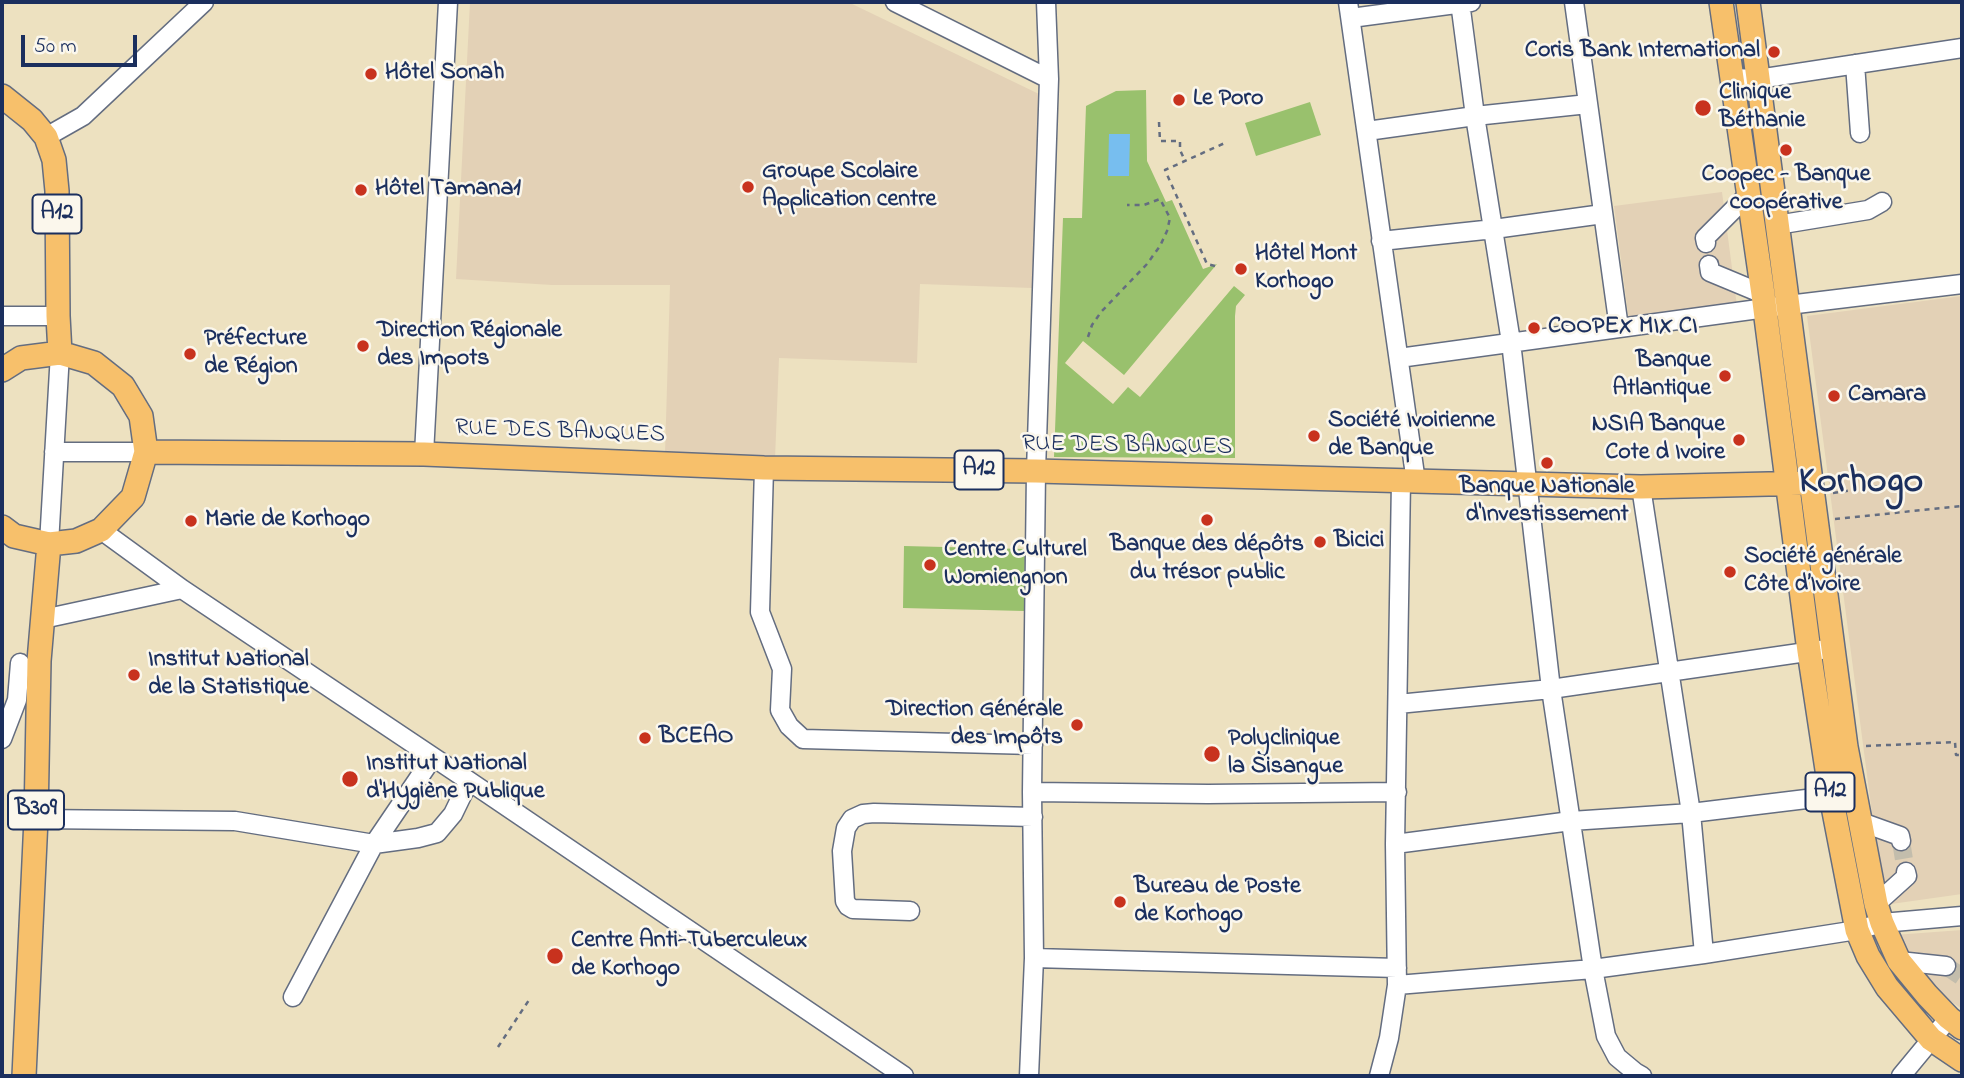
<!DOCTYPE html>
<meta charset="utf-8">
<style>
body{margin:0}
#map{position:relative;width:1964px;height:1078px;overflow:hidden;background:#ede1c0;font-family:"Indie Flower",sans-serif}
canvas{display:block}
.frame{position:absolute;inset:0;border:4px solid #1b2f5e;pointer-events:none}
.scale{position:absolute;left:21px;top:35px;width:116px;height:32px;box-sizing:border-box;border:4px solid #1b2f5e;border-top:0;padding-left:9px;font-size:21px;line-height:24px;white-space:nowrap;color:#1b2f5e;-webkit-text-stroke:5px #fbf7ec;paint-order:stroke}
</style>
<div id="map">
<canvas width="1964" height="1078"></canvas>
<div class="frame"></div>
<div class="scale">50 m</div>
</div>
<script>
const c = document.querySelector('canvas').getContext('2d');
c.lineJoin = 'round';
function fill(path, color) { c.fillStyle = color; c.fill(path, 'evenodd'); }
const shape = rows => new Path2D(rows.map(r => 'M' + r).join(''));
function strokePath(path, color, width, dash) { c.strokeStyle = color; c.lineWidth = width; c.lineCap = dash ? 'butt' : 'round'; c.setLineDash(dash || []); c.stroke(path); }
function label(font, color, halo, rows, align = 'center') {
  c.font = font + ' "Indie Flower",sans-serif'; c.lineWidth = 5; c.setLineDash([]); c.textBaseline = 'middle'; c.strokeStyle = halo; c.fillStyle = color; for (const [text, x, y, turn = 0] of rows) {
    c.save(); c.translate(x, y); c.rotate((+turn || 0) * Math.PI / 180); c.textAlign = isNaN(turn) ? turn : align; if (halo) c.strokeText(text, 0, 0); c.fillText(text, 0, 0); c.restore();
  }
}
fill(shape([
 [470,2,848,2,1039,94,1032,288,920,284,917,363,779,358,775,459,665,454,670,285,552,285,456,279],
 [1722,192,1737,306,1629,321,1614,206],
 [1962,296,1962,894,1884,905,1807,316],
 [1962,930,1962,1009,1935,990,1894,935]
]), '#e3d1b6');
fill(shape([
 [1146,90,1147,161,1166,202,1172,200,1203,269,1217,264,1124,375,1083,341,1065,363,1113,404,1128,387,1140,397,1234,286,1245,295,1236,306,1235,316,1235,458,1054,457,1063,218,1082,218,1086,106,1116,91],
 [1310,102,1321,135,1256,156,1245,123],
 [904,546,1025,549,1024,611,903,608]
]), '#99c16d');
fill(shape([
 [1109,134,1130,134,1129,176,1108,176]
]), '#77beef');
strokePath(shape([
 [1901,841,1906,872],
 [1946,966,1962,977]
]), '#c3bdac', 18, [18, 9]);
const minor = shape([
 [895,2,1049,79],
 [1348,2,1416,482],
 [1460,2,1475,116,1511,342,1551,689,1593,969,1606,1036,1617,1057,1635,1072,1642,1076],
 [1574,2,1619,328],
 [1351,18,1471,2],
 [1855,64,1860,133],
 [1732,78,1758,79,1962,48],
 [1367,131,1475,116,1588,104],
 [46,137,83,116,204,2],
 [1777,225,1868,210,1882,202],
 [1381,241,1494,229,1603,214],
 [1706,243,1705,238,1749,194],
 [1709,265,1710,272,1763,294],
 [2,316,58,316],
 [1399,358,1788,305,1962,284],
 [54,452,146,452],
 [424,454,448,2],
 [764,468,760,612,782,669,780,710,789,726,803,739,1033,745],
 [1641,487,1691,813,1704,954],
 [101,530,182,589,469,781,904,1076],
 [49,544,60,353],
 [43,619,182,589],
 [1398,704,1551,689,1834,648],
 [2,739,17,700,20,663],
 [1032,792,1208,794,1397,792],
 [36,819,235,821,374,844,433,757],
 [1861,822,1900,836,1901,841],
 [1395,844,1571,821,1691,813,1831,796],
 [1876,904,1907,876,1906,872],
 [910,911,853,909,848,906,845,901,842,851,846,828,852,819,863,814,874,813,1033,817],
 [1034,958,1397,968],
 [1899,961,1946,966],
 [1397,985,1593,969,1704,954,1857,930,1882,923,1962,916],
 [293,997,374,844,418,838,437,833,453,814,469,781],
 [1029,1076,1034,958,1032,792,1036,471,1049,79,1046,2],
 [1379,1076,1389,1038,1397,985,1395,844,1401,481],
 [1901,1076,1949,1018]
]);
const major = shape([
 [1721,2,1763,294,1809,651,1831,796,1857,930,1868,956,1887,987,1931,1039,1962,1060],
 [1748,2,1846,747,1876,904,1882,923,1899,961,1927,995,1949,1018,1962,1028],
 [2,96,32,120,46,137,54,160,57,191,58,316,60,353],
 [2,370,21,358,60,353,94,363,123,386,141,416,146,452,133,497,101,530,76,541,49,544,14,536,2,527],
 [146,452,424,454,764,468,1036,471,1641,487,1811,483],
 [24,1076,36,819,39,661,49,544]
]);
strokePath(minor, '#646d80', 21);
strokePath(major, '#646d80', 26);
strokePath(shape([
 [1159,122,1160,141,1180,141,1180,150,1185,161],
 [1215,266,1207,264,1165,170,1227,142],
 [1088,337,1092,325,1101,312,1147,264,1160,246,1167,231,1170,218,1160,199,1144,205,1127,205],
 [1833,493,1909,482],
 [1835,519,1962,506],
 [1866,746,1955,742,1956,755,1962,755],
 [498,1047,529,1000]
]), '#646d80', 2.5, [5, 5]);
strokePath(minor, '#fff', 18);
strokePath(major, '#f7c06b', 23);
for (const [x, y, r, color] of [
 [1774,52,7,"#c8321e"],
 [371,74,7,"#c8321e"],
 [1179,100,7,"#c8321e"],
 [1703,108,9,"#c8321e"],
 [1786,150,7,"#c8321e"],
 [748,187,7,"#c8321e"],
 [361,190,7,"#c8321e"],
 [1241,269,7,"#c8321e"],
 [1534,328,7,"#c8321e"],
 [363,346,7,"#c8321e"],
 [190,354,7,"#c8321e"],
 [1725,376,7,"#c8321e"],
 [1834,396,7,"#c8321e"],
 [1314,436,7,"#c8321e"],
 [1739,440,7,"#c8321e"],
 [1547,463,7,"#c8321e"],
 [1207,520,7,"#c8321e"],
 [191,521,7,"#c8321e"],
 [1320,542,7,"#c8321e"],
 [930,565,7,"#c8321e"],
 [1730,572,7,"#c8321e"],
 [134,675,7,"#c8321e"],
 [1077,725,7,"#c8321e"],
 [645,738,7,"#c8321e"],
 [1212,754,9,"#c8321e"],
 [350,779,9,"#c8321e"],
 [1120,902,7,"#c8321e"],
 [555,956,9,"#c8321e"]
]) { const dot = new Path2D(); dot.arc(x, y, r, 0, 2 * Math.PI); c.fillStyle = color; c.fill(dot); strokePath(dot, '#fbf7ec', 2.5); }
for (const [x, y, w] of [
 [57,214,49],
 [979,470,49],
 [1830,792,49],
 [36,810,56]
]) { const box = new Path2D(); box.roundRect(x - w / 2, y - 19.5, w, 39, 5); c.fillStyle = '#fbf7ec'; c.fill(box); strokePath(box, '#1b2f5e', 2); }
label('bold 23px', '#1b2f5e', null, [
 ["A12",57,214],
 ["A12",979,470],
 ["A12",1830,792],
 ["B309",36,810]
]);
label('bold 24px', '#1b2f5e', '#fbf7ec', [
 ["Coris Bank International",1760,52,"right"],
 ["Hôtel Sonah",385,74],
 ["Clinique",1719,94],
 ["Béthanie",1719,122],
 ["Le Poro",1193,100],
 ["Groupe Scolaire",762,173],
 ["Application centre",762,201],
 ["Coopec - Banque",1786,176,"center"],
 ["coopérative",1786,204,"center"],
 ["Hôtel Tamana1",375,190],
 ["Hôtel Mont",1255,255],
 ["Korhogo",1255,283],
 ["COOPEX MIX CI",1548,328],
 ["Direction Régionale",377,332],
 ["des Impots",377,360],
 ["Préfecture",204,340],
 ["de Région",204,368],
 ["Banque",1711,362,"right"],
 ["Atlantique",1711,390,"right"],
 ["Camara",1848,396],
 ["Société Ivoirienne",1328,422],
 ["de Banque",1328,450],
 ["NSIA Banque",1725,426,"right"],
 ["Cote d Ivoire",1725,454,"right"],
 ["Banque Nationale",1547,488,"center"],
 ["d'Investissement",1547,516,"center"],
 ["Marie de Korhogo",205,521],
 ["Bicici",1334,542],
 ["Banque des dépôts",1207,546,"center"],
 ["du trésor public",1207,574,"center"],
 ["Centre Culturel",944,551],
 ["Womiengnon",944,579],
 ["Société générale",1744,558],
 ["Côte d’Ivoire",1744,586],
 ["Institut National",148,661],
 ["de la Statistique",148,689],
 ["Direction Générale",1063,711,"right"],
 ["des Impôts",1063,739,"right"],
 ["BCEAO",659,738],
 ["Polyclinique",1228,740],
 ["la Sisangue",1228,768],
 ["Institut National",366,765],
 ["d'Hygiène Publique",366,793],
 ["Bureau de Poste",1134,888],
 ["de Korhogo",1134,916],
 ["Centre Anti-Tuberculeux",571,942],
 ["de Korhogo",571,970]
], 'left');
label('24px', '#1b2f5e', '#fbf7ec', [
 ["RUE DES BANQUES",560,433,2],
 ["RUE DES BANQUES",1127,447,1]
]);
label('bold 38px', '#1b2f5e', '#fbf7ec', [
 ["Korhogo",1861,485]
]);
</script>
